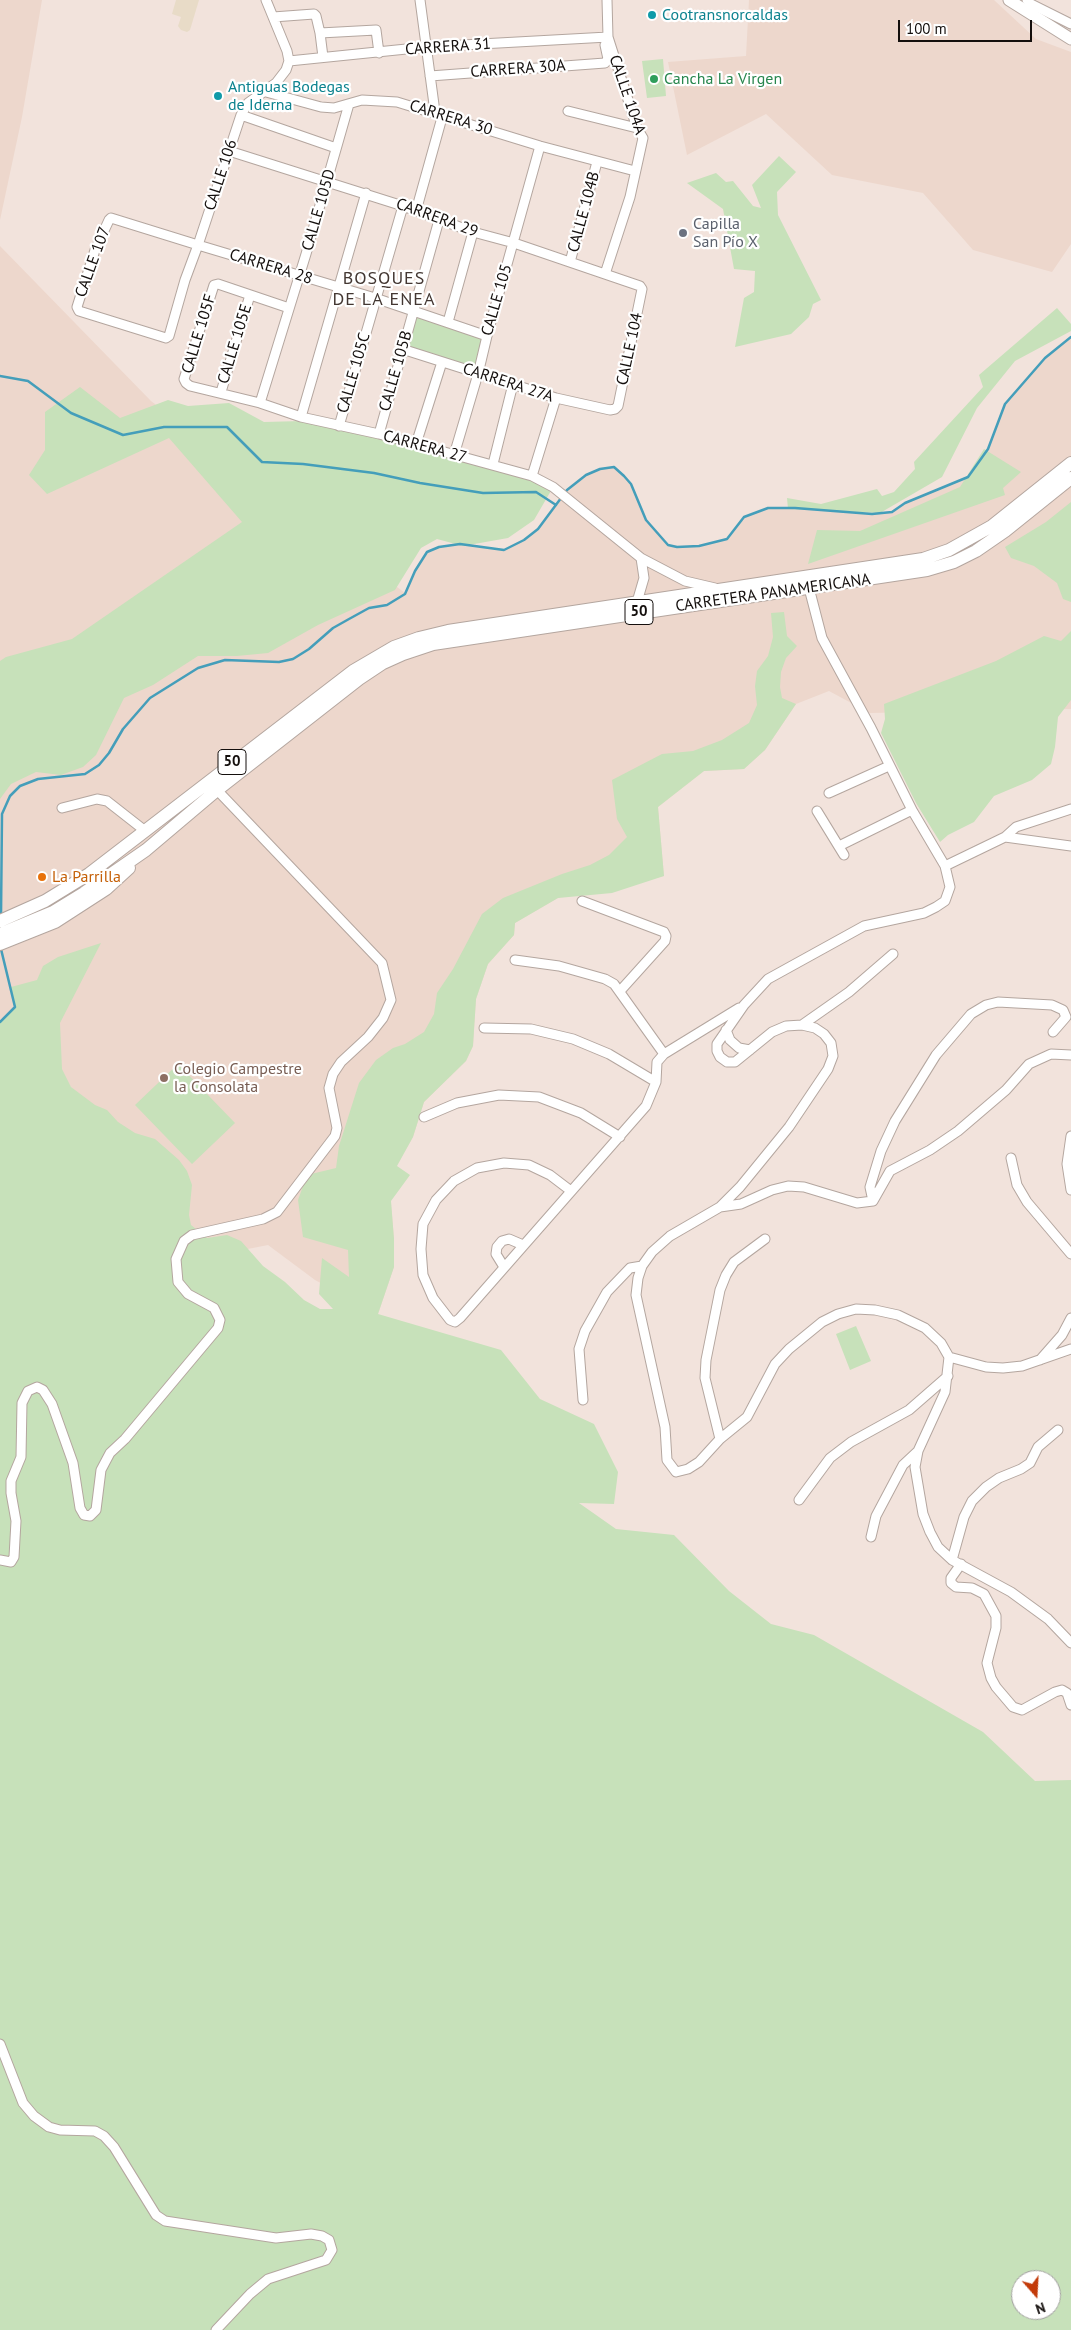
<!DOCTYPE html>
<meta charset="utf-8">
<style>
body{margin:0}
#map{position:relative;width:1071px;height:2330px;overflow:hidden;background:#f2e3dc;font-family:"PT Sans",sans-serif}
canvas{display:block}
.north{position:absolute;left:1011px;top:2270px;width:50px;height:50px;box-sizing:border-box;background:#fff;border:1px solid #a19f9e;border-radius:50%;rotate:161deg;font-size:14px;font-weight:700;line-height:20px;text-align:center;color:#140f0d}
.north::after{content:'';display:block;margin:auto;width:18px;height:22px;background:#c33b0a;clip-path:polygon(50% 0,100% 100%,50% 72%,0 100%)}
.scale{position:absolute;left:898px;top:20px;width:134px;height:22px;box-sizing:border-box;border:2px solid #140f0d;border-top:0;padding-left:6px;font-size:15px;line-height:18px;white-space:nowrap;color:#140f0d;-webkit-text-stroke:4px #fff;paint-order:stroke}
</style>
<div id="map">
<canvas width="1071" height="2330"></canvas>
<div class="north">N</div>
<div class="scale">100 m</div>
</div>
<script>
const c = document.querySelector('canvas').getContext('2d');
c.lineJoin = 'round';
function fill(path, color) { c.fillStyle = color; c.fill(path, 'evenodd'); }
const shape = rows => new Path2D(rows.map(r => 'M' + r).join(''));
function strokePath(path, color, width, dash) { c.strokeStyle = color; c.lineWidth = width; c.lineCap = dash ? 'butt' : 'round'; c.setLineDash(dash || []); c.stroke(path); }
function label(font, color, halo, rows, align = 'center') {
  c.font = font + ' "PT Sans",sans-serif'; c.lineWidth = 4.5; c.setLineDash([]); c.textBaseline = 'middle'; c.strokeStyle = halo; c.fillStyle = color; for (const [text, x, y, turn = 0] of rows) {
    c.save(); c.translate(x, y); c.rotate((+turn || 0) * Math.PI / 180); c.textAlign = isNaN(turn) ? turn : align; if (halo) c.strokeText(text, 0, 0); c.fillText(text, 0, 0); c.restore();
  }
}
fill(shape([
 [176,0,199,0,190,30,187,32,181,30,178,26,181,17,172,14]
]), '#e8dbc7');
fill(shape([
 [0,0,42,0,22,117,0,220],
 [749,0,994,0,1036,39,1071,52,1071,244,1052,272,973,250,923,193,832,175,766,114,687,155,668,62,746,56],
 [0,246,151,401,405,593,415,571,427,552,439,547,460,544,504,550,524,540,538,529,567,490,586,475,600,469,614,467,624,476,631,484,646,520,668,545,677,547,699,546,727,539,744,517,768,508,795,508,872,514,892,512,905,503,968,477,988,449,1005,404,1045,358,1071,337,1071,709,870,713,829,691,796,704,765,750,744,769,704,771,658,807,664,876,558,898,515,923,514,935,488,964,476,999,473,1046,466,1061,424,1102,413,1137,389,1179,394,1239,394,1267,378,1314,315,1280,268,1245,192,1260,15,1007,0,1022]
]), '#edd7cc');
fill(shape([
 [663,59,666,96,647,98,642,61],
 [779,156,796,172,777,192,778,215,821,300,813,304,809,317,791,334,735,347,744,298,754,292,755,271,734,269,723,209,687,183,716,173,726,182,733,181,753,206,761,208,752,185],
 [1057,308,1071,324,1071,331,1015,361,977,408,942,477,880,513,788,509,787,498,821,504,877,489,882,496,894,492,915,469,914,462,983,387,979,375],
 [413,311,487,336,478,374,402,349],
 [80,387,120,418,168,400,188,406,229,403,264,422,302,421,378,438,526,479,552,489,534,520,508,538,463,546,437,539,421,548,395,590,318,625,268,653,237,656,198,656,153,685,124,698,96,755,83,767,61,775,36,772,11,784,0,799,0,661,6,657,72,639,242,522,169,438,47,494,29,475,45,450,45,412],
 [984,449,1021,472,1003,488,1005,495,808,564,817,530,860,531,960,487],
 [1071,502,1071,602,1063,599,1057,583,1034,566,1011,558,1005,547,1046,522],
 [784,612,787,636,797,646,786,658,781,672,780,687,782,698,796,704,765,750,744,769,704,771,658,807,664,876,612,893,558,898,515,923,514,935,488,964,476,999,473,1046,466,1061,424,1102,413,1137,397,1166,410,1175,391,1201,394,1239,394,1267,378,1314,501,1350,540,1399,594,1424,618,1472,614,1504,579,1503,616,1529,674,1535,729,1591,771,1624,814,1635,983,1732,1035,1781,1071,1780,1071,2330,0,2330,0,1022,15,1007,11,987,37,980,43,966,58,957,101,943,60,1023,62,1069,71,1087,95,1105,107,1110,118,1122,135,1133,155,1139,179,1160,187,1171,192,1185,189,1215,191,1225,207,1238,227,1235,241,1241,263,1266,285,1282,304,1300,320,1309,333,1309,319,1294,322,1258,349,1277,348,1250,303,1237,298,1200,307,1175,336,1168,339,1146,359,1083,376,1060,393,1048,405,1044,424,1032,434,1014,437,993,453,969,482,914,503,898,562,874,590,865,609,855,627,837,617,819,612,780,662,754,693,751,722,740,749,723,757,705,755,686,757,671,768,656,773,637,771,613],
 [1021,2280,1051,2280,1051,2310,1021,2310],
 [1071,631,1071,700,1058,717,1055,747,1051,764,1032,780,994,796,974,822,948,835,940,842,916,803,881,733,885,719,884,704,996,661,1044,636,1061,641],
 [178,1064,235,1123,192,1164,135,1105],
 [856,1326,871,1361,850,1370,836,1334]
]), '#c7e1ba');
strokePath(shape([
 [0,376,28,381,71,413,123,435,164,427,227,427,262,462,303,464,374,473,420,483,483,493,536,492,556,505],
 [1,916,2,814,10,796,20,786,38,779,85,774,99,765,109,753,123,729,150,698,198,668,225,660,279,662,293,659,309,649,333,628,349,619,369,608,387,605,405,594,415,571,427,552,439,547,460,544,504,550,524,540,538,529,567,490,586,475,600,469,614,467,624,476,631,484,646,520,668,545,677,547,699,546,727,539,744,517,768,508,795,508,872,514,892,512,905,503,968,477,988,449,1005,404,1045,358,1071,337],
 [0,1022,15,1007,1,949]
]), '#449eba', 2.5);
const minor = shape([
 [266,0,287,51,289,61,286,70,276,83,248,103,241,115,198,245,185,280,169,336,166,338,79,311,77,307,95,250,109,220,111,218,198,245,375,298,487,336],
 [420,0,435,112],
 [1027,0,1031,4,1071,24],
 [273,17,314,14,316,16,320,33,323,57],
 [320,33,376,30,379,53],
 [289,61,426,47,608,37],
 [430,76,605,63,608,59,605,45],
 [266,92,321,107,334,108,362,100,397,102,540,146,635,171],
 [568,111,637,128],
 [241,115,336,148],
 [229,151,403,206,473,232,514,243,640,286,642,289,618,406,615,409,610,410,556,398,402,349],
 [416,211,443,114],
 [570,262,597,162],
 [605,274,630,197,643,138,637,128,608,37,607,0],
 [289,308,218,284,214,285,184,379,186,383,190,386,260,403,301,417,379,434,532,476,553,487,641,558,685,581,715,588],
 [448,322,473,232],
 [221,392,250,295],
 [260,403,306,254,349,104],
 [301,417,366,193],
 [339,426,403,206],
 [379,434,439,220],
 [416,444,442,362],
 [454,455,478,374,487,336,540,146],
 [493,464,513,384],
 [532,476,556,398],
 [809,588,822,638,871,728,912,810,945,866,950,887,945,901,936,907,924,913,864,926,768,979,744,1005,717,1044,717,1051,720,1057,727,1062,735,1062,772,1032,786,1026,802,1025,815,1028,824,1034,831,1043,833,1056,828,1069,789,1127,740,1187,720,1207,670,1236,652,1252,642,1266,638,1278,636,1295,665,1427,667,1460,676,1472,688,1469,699,1462,720,1439,747,1417,775,1364,789,1349,822,1322,838,1314,856,1309,875,1310,898,1315,925,1328,941,1343,949,1357,945,1392,918,1451,915,1467,923,1514,930,1532,938,1547,952,1560,1011,1592,1048,1619,1071,1643],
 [637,602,644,578,641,558],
 [829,793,889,766],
 [62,808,97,799,107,801,144,830],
 [817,811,844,855],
 [1005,837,1016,827,1071,809],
 [839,846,912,810],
 [945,866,1005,837,1071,846],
 [582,901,664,932,666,936,665,941,620,991],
 [515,960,559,966,605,979,614,984,664,1054],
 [802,1025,849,992,893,954],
 [484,1028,531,1029,573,1039,609,1054,656,1082],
 [726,1030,730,1040,739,1048,750,1050],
 [424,1117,457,1103,499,1095,539,1097,581,1113,620,1137],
 [1071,1136,1067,1164,1071,1190],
 [1011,1158,1017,1185,1027,1202,1071,1254],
 [571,1191,550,1175,529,1165,504,1163,477,1168,454,1181,436,1200,423,1224,421,1249,423,1275,433,1298,450,1320,455,1322,460,1318,646,1106,656,1082,657,1062,664,1054,739,1008],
 [873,1201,870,1187,881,1151,895,1121,936,1055,971,1014,986,1005,998,1002,1052,1005,1063,1010,1066,1017,1053,1032],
 [720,1207,741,1204,772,1190,788,1186,804,1187,857,1203,873,1201,890,1171,930,1150,958,1131,1006,1090,1029,1064,1051,1054,1071,1055],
 [504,1267,496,1254,497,1247,502,1241,509,1239,523,1245],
 [949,1357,986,1367,1003,1368,1022,1366,1071,1349],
 [1040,1360,1062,1335,1071,1318],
 [583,1400,579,1349,585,1331,607,1292,630,1268,642,1266],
 [720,1439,705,1378,706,1360,720,1290,726,1275,734,1262,765,1239],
 [799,1500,830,1458,851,1442,909,1410,948,1376],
 [871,1537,876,1516,903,1465,918,1451],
 [0,1560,11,1562,14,1557,16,1521,11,1493,11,1481,21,1457,22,1403,28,1391,37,1387,43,1390,52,1404,73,1463,80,1508,84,1515,90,1516,96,1510,101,1470,110,1453,125,1439,218,1328,220,1320,214,1308,188,1294,178,1282,176,1259,184,1241,192,1235,263,1219,277,1212,335,1136,337,1128,329,1088,333,1074,341,1062,368,1037,383,1018,391,1000,382,963,217,790],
 [952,1560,964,1517,972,1501,986,1487,999,1478,1021,1469,1030,1463,1038,1447,1058,1430],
 [961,1564,951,1578,951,1583,956,1587,972,1588,984,1594,996,1616,996,1628,987,1663,991,1678,996,1687,1013,1707,1022,1710,1055,1692,1062,1690,1067,1693,1071,1705],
 [0,2044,23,2103,34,2116,49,2127,60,2130,95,2131,104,2136,114,2147,156,2215,165,2221,276,2238,311,2234,322,2236,329,2240,332,2250,326,2260,268,2279,250,2294,216,2330]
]);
const major = shape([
 [1009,0,1071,39]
]);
const highway = shape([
 [0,921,45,901,89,874,353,671,394,647,419,638,448,631,923,559,949,550,992,526,1071,463],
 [0,934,53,912,84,893,146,850,217,790,359,679,383,663,403,654,433,644,927,570,954,562,976,551,1005,531,1071,478],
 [0,944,55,922,106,889,129,868]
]);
strokePath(minor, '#b4a69f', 11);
strokePath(major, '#b4a69f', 13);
strokePath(highway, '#b4a69f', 14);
strokePath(minor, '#fff', 9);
strokePath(major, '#fff', 11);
strokePath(highway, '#fff', 12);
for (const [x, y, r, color] of [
 [652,15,5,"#0f9aa8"],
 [654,79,5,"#2e9e5b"],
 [218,96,5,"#0f9aa8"],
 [683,233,5,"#6b7280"],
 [42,877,5,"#e8710a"],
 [164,1078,5,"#8d6e63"]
]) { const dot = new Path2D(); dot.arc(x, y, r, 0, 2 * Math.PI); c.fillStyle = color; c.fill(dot); strokePath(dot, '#fff', 2); }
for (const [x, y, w] of [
 [639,612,28],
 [232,762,28]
]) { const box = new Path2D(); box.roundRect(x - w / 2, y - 12.5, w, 25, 4); c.fillStyle = '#fff'; c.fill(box); strokePath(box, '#140f0d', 1); }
label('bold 15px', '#140f0d', null, [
 ["50",639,612],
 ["50",232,762]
]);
label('16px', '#0d838f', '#fff', [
 ["Cootransnorcaldas",662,15],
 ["Antiguas Bodegas",228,87],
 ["de Iderna",228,105]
], 'left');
label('16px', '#140f0d', '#fff', [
 ["CARRERA 31",448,47,-4],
 ["CARRERA 30A",518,69,-4],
 ["CALLE 104A",627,95,71],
 ["CARRERA 30",451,118,17],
 ["CALLE 106",221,175,-72],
 ["CALLE 105D",319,210,-74],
 ["CALLE 104B",584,212,-75],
 ["CARRERA 29",437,218,20],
 ["CALLE 107",93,262,-70],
 ["CARRERA 28",271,267,17],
 ["CALLE 105",497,300,-74],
 ["CALLE 105F",199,334,-73],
 ["CALLE 105E",235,344,-73],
 ["CALLE 104",630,349,-78],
 ["CALLE 105B",396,371,-74],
 ["CALLE 105C",354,373,-74],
 ["CARRERA 27A",508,383,18],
 ["CARRERA 27",425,447,15],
 ["CARRETERA PANAMERICANA",773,593,-8]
]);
label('16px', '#27864d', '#fff', [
 ["Cancha La Virgen",664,79]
], 'left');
label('16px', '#5b616d', '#fff', [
 ["Capilla",693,224],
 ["San Pío X",693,242]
], 'left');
label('16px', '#c56008', '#fff', [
 ["La Parrilla",52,877]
], 'left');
label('16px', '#785e54', '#fff', [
 ["Colegio Campestre",174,1069],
 ["la Consolata",174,1087]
], 'left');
c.letterSpacing = '1px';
label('18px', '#433732', '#fff', [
 ["BOSQUES",384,279],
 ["DE LA ENEA",384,300]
]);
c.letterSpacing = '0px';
</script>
